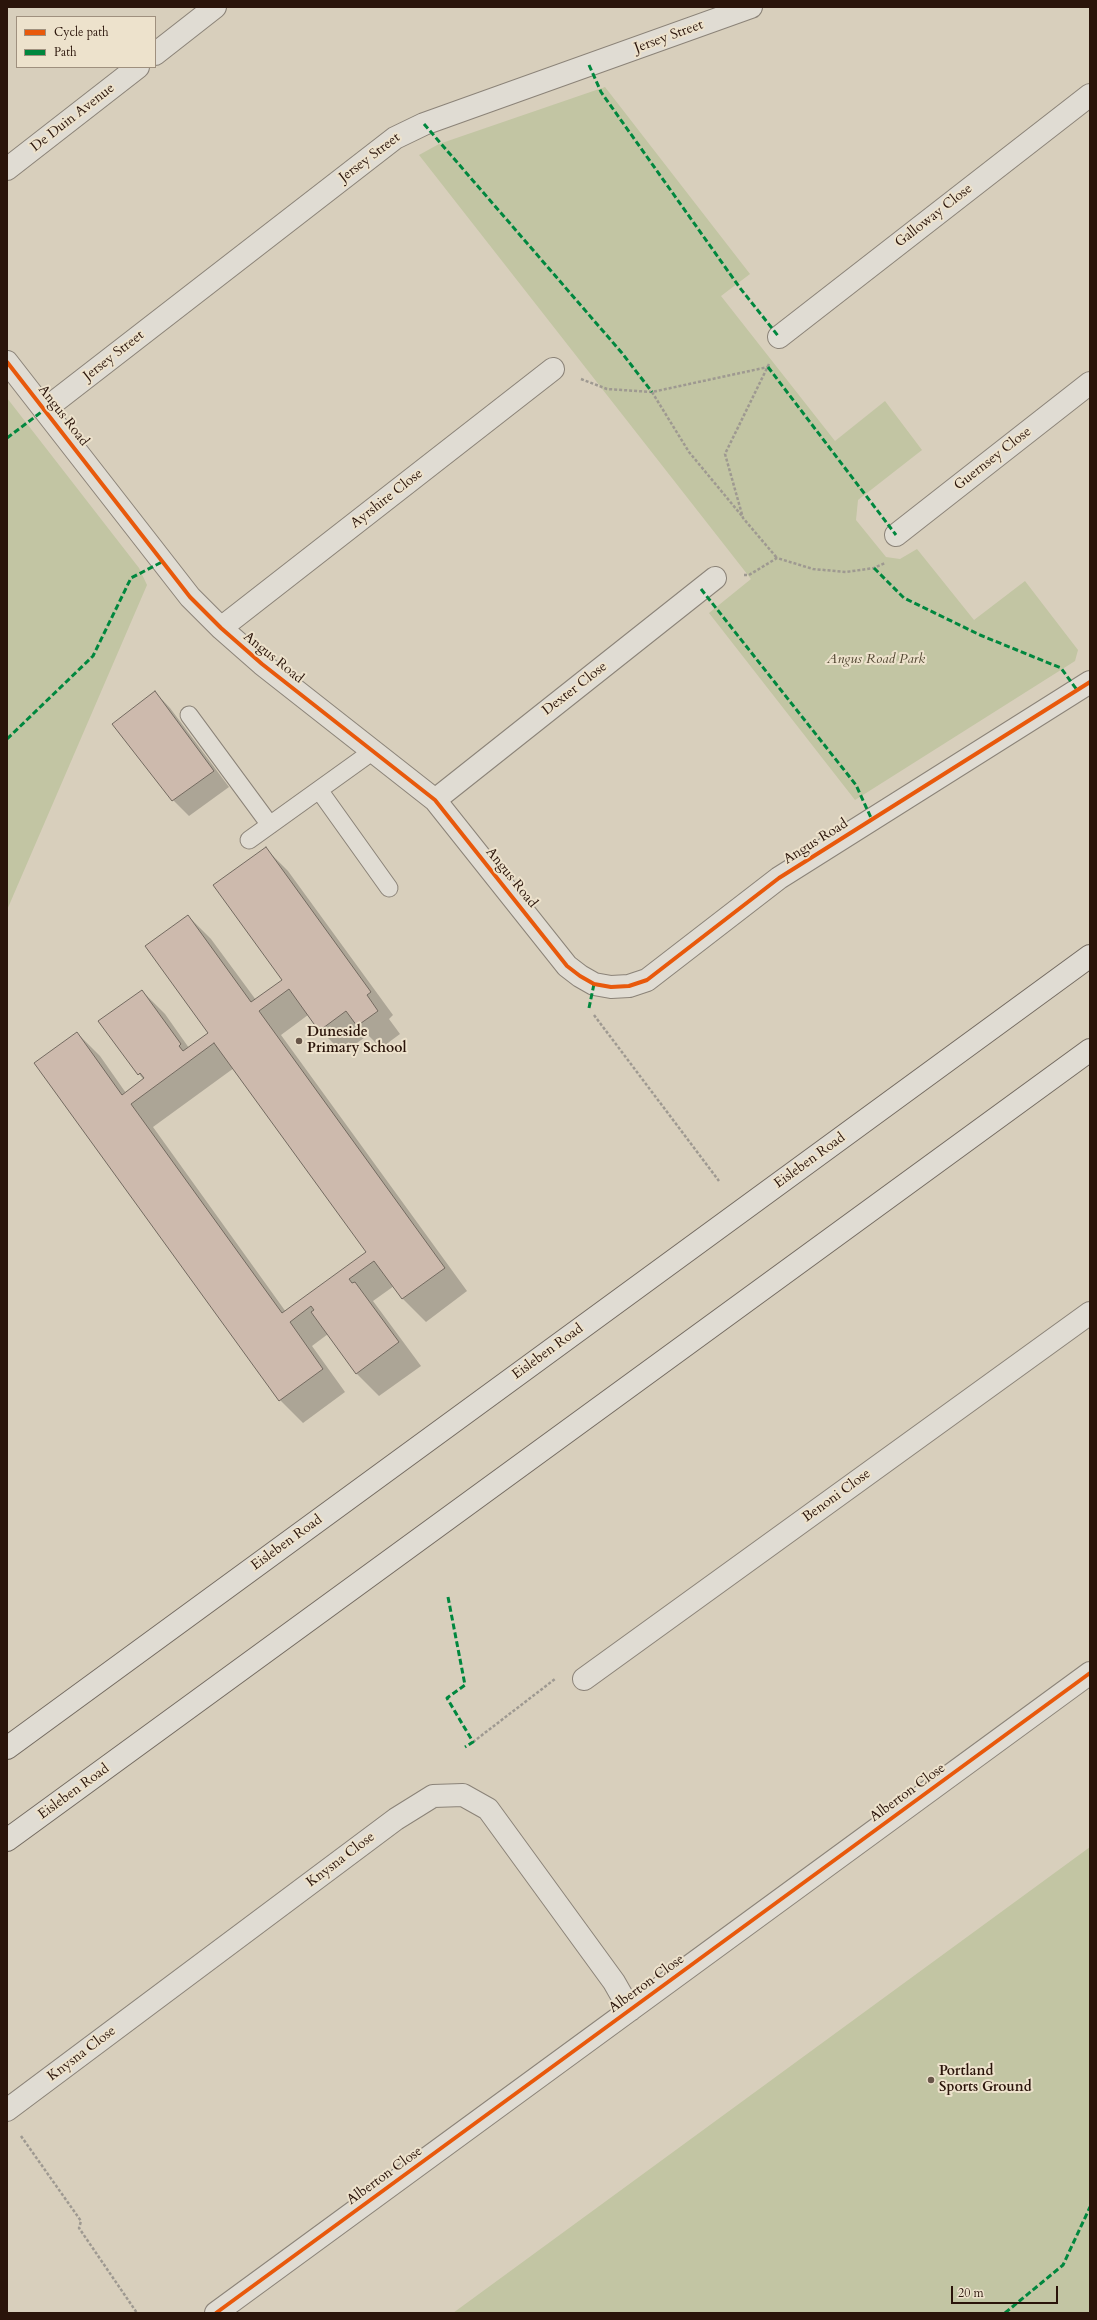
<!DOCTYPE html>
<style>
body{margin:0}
#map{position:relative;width:1097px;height:2320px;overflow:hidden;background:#d8cfbc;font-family:Cardo,serif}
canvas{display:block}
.frame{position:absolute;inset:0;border:8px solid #2a140a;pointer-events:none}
.legend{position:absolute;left:16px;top:16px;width:140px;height:52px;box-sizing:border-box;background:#ede2cc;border:1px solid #9f907e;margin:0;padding:5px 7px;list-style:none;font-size:12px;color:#2a140a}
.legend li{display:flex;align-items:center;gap:8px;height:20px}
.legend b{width:20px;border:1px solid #9f907e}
.scale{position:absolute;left:951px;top:2286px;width:107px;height:18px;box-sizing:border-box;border:2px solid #2a140a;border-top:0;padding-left:5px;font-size:12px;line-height:14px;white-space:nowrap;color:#2a140a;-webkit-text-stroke:3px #ede2cc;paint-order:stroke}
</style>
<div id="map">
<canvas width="1097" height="2320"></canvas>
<div class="frame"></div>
<ul class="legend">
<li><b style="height:5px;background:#e8590c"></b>Cycle path</li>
<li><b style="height:5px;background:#00873e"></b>Path</li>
</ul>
<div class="scale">20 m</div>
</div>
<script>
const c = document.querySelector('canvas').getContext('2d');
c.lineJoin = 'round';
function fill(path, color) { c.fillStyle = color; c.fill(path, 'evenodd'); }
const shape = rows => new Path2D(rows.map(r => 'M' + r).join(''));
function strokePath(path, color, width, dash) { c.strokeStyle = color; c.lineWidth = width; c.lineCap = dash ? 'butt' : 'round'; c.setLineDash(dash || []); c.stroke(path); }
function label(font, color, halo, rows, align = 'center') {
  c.font = font + ' Cardo,serif'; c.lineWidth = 4; c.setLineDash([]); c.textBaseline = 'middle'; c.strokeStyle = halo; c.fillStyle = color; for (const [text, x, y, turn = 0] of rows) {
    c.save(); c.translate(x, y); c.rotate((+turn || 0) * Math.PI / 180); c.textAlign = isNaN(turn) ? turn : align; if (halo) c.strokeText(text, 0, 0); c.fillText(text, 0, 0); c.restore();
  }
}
fill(shape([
 [605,87,750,274,721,296,835,441,885,401,922,450,858,500,856,520,886,557,900,559,917,549,974,620,1025,581,1078,650,1075,661,855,800,709,613,751,579,419,155,439,144,471,133],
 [7,398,139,568,147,585,7,910],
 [1090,1847,1090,2313,453,2313]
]), '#c2c5a3');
fill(shape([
 [155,692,170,708,229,787,189,816,173,800,114,724],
 [265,848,288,871,393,1015,389,1019,400,1034,381,1048,368,1035,343,1053,320,1030,308,1015,281,1035,467,1291,426,1322,403,1299,394,1286,373,1301,421,1366,379,1396,356,1373,328,1334,312,1346,345,1392,303,1423,280,1400,77,1033,100,1056,126,1093,144,1080,139,1074,142,991,165,1014,189,1048,209,1033,188,916,211,939,256,1000,283,980],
 [234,1068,368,1252,286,1312,153,1127]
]), '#0003');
const building = shape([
 [155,691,214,771,172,801,112,724,155,691],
 [266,847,371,992,367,995,378,1011,357,1026,346,1011,319,1031,289,989,259,1011,445,1268,402,1299,374,1261,349,1279,352,1283,355,1282,399,1342,356,1374,311,1312,314,1310,311,1306,290,1322,323,1369,279,1401,34,1063,77,1032,122,1095,144,1078,140,1073,138,1075,98,1021,142,990,181,1044,179,1046,183,1051,208,1033,145,946,188,915,251,1002,282,980,213,885,266,847],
 [214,1043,366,1252,282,1313,131,1104,214,1043]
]);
fill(building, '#cdbaad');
strokePath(building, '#736a60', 1);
const service = shape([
 [189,715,270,825],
 [319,790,389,888],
 [249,840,373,751]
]);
const minor = shape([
 [779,337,1090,95],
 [7,362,190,597,221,628,262,664,435,800,567,966,580,976,594,984,611,987,629,986,647,980,779,878,1090,682],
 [44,410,395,138,424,124,751,7],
 [896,535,1090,383],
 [221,628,553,369],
 [435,800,715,578],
 [584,1679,1090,1313],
 [7,2110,396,1819,433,1796,463,1795,488,1809,614,1982,630,2010],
 [216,2313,1090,1673]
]);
const tertiary = shape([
 [155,54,215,7],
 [7,169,138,67]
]);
const secondary = shape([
 [7,1748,1090,956],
 [7,1840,1090,1050]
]);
strokePath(service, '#8b8378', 19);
strokePath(minor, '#8b8378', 24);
strokePath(tertiary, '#8b8378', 24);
strokePath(secondary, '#736a60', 24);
strokePath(shape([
 [769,364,725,454,743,518,777,558],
 [581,379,607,389,652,392,768,367],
 [652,392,689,452,742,516],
 [744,575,749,575,777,558,813,569,846,572,874,568,885,563],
 [594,1015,719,1181],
 [473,1742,555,1679],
 [21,2136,81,2221,79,2228,137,2313]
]), '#9e9991', 2.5, [3, 2]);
strokePath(service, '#e0dcd3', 17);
strokePath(minor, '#e0dcd3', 22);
strokePath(tertiary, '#e0dcd3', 22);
strokePath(secondary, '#e0dcd3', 22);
strokePath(shape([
 [589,65,601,92,740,288,779,337],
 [424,124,622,353,652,392],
 [768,367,896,535],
 [7,438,44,410],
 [874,568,904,598,980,635,1061,668,1077,690],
 [701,589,856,785,872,820],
 [7,739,93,656,131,578,162,562],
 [589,1008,594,984],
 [448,1597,465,1685,447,1698,473,1742,465,1747],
 [1005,2313,1063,2265,1090,2207]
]), '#00873e', 3, [6, 3]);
strokePath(shape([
 [7,362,190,597,221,628,262,664,435,800,567,966,580,976,594,984,611,987,629,986,647,980,779,878,1090,682],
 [216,2313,1090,1673]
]), '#e8590c', 4);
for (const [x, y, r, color] of [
 [299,1041,4,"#675548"],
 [931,2080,4,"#675548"]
]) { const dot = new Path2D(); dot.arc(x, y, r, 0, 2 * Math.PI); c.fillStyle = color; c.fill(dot); strokePath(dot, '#ede2cc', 1.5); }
label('14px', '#2a140a', '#ede2cc', [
 ["Jersey Street",669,37,-20],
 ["De Duin Avenue",73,118,-38],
 ["Jersey Street",370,158,-37],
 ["Galloway Close",934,216,-38],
 ["Jersey Street",114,356,-38],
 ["Angus Road",63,416,52],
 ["Guernsey Close",993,459,-38],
 ["Ayrshire Close",387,499,-38],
 ["Angus Road",273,658,39],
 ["Dexter Close",575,689,-38],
 ["Angus Road",816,842,-32],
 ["Angus Road",511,878,51],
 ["Eisleben Road",810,1161,-36],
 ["Eisleben Road",548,1352,-36],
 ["Benoni Close",837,1496,-36],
 ["Eisleben Road",287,1543,-36],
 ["Eisleben Road",74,1792,-36],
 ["Alberton Close",908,1793,-36],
 ["Knysna Close",341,1860,-37],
 ["Alberton Close",647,1984,-36],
 ["Knysna Close",82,2054,-37],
 ["Alberton Close",385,2176,-36]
]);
label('italic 14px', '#524732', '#ede2cc', [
 ["Angus Road Park",876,660]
]);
label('bold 14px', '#2a140a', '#ede2cc', [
 ["Duneside",307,1033],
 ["Primary School",307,1049],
 ["Portland",939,2072],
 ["Sports Ground",939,2088]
], 'left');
</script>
